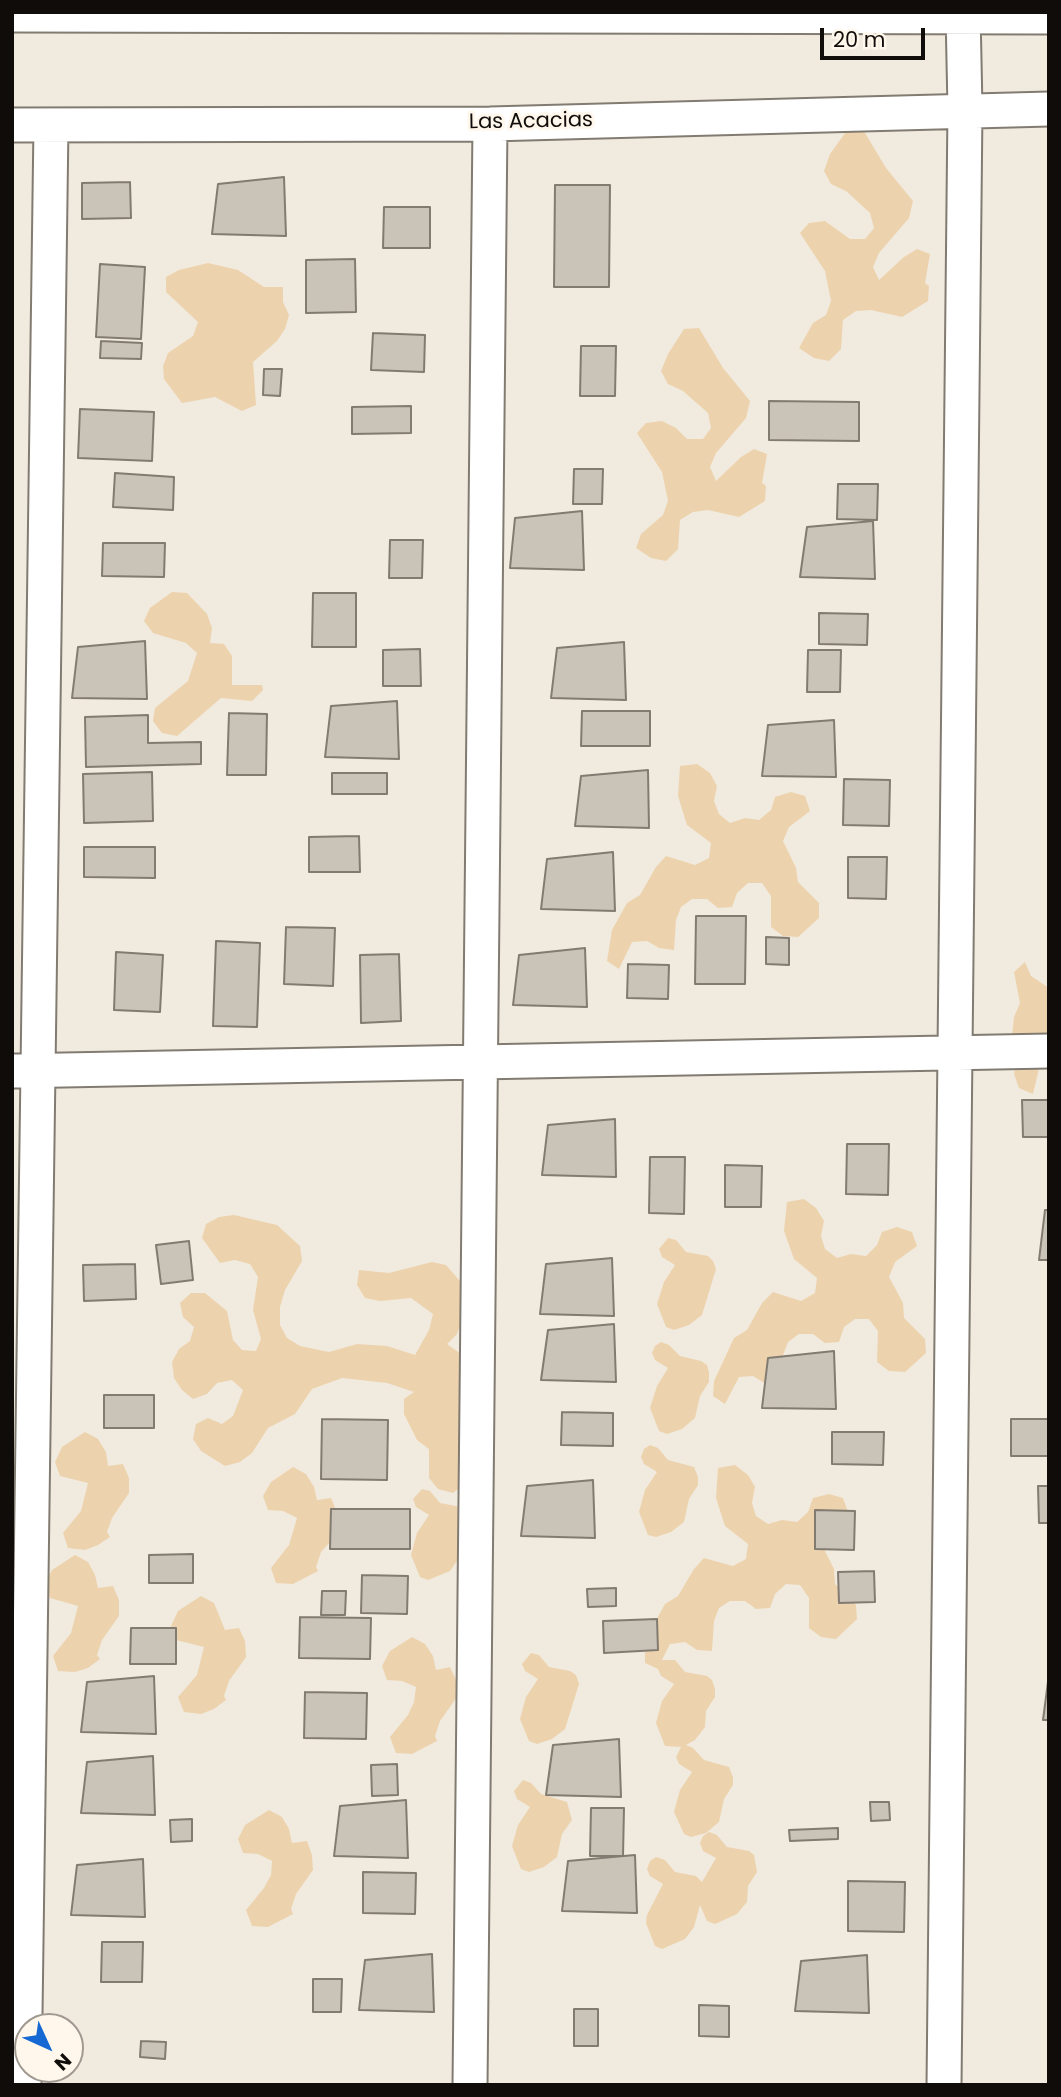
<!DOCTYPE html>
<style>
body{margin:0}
#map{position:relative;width:1061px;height:2097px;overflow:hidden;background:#f1eadf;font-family:Poppins,sans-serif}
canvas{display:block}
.frame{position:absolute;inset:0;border:14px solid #0f0c09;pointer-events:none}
.north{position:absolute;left:14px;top:2013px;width:70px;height:70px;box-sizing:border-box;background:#fff7ec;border:2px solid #9f9991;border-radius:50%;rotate:135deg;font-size:19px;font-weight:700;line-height:28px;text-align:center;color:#0f0c09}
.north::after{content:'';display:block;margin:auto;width:24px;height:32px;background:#1669d3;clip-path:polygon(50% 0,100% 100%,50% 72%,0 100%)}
.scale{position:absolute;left:820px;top:28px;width:105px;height:32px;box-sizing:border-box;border:4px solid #0f0c09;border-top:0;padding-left:9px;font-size:21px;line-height:24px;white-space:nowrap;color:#0f0c09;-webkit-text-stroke:5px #fff7ec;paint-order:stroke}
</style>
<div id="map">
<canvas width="1061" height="2097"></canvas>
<div class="frame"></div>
<div class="north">N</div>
<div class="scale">20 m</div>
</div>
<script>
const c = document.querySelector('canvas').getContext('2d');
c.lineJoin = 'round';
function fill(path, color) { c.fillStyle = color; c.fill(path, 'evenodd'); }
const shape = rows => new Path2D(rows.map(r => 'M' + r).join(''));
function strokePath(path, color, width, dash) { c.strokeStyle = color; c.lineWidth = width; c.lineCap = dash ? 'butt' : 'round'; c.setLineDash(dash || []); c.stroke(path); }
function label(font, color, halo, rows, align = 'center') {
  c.font = font + ' Poppins,sans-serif'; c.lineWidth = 6; c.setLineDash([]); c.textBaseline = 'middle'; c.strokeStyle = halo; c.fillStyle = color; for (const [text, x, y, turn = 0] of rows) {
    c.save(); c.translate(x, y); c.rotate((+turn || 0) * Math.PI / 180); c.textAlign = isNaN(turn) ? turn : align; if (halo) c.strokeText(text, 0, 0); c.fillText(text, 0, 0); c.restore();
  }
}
fill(shape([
 [862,128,886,168,913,201,909,218,879,253,873,267,879,280,904,257,917,249,930,254,925,283,929,286,928,301,902,317,871,310,856,311,843,320,841,349,829,361,814,358,799,348,813,323,826,315,831,301,825,271,800,233,809,223,825,221,850,239,865,239,874,228,870,213,846,191,831,184,824,171,830,154,848,129],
 [208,263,238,270,264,287,283,287,283,302,289,315,285,329,277,341,253,362,256,405,242,411,215,397,182,403,164,379,163,366,168,353,193,336,198,322,166,292,166,277,179,270],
 [699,328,723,368,750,401,746,418,716,453,710,467,716,481,741,457,754,449,767,454,762,483,766,486,765,501,739,517,708,510,693,512,680,520,678,549,666,561,651,558,636,548,641,534,663,515,668,501,662,472,637,433,646,423,662,421,676,428,687,439,703,439,711,428,708,413,683,391,668,384,661,371,668,354,684,329],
 [172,592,187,593,207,614,212,628,210,643,224,644,232,656,232,685,262,685,263,690,252,701,221,698,177,736,162,733,153,721,155,708,188,681,197,653,186,643,153,633,144,621,150,608],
 [697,764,710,773,717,786,714,801,719,814,730,823,745,818,759,820,771,810,775,797,791,792,805,796,810,811,789,827,783,841,796,868,798,882,819,903,819,918,798,937,783,936,771,927,771,896,762,883,748,883,737,893,732,907,718,908,707,899,692,899,681,907,676,920,674,950,659,948,647,941,632,942,619,969,607,961,612,930,627,903,640,895,656,867,666,856,695,865,709,858,711,843,687,825,678,796,680,766],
 [1025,962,1031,976,1049,988,1049,1057,1041,1060,1033,1094,1019,1088,1014,1074,1017,1059,1011,1046,1014,1017,1020,1003,1014,972],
 [804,1199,816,1208,824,1221,821,1236,825,1249,837,1258,851,1254,866,1256,877,1245,882,1232,897,1227,912,1232,917,1246,895,1262,889,1277,903,1303,904,1318,925,1339,926,1353,905,1372,889,1371,877,1362,878,1331,869,1319,855,1319,844,1327,839,1342,825,1343,813,1334,799,1334,788,1342,783,1355,784,1370,766,1384,753,1376,739,1377,725,1404,713,1396,714,1381,734,1338,747,1330,762,1303,773,1292,801,1301,815,1293,817,1278,794,1259,784,1231,787,1202],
 [234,1215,277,1225,300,1246,302,1261,285,1290,280,1307,280,1325,287,1338,300,1346,329,1352,357,1344,387,1346,415,1355,429,1330,433,1314,411,1298,380,1301,365,1298,357,1285,359,1270,389,1273,432,1262,446,1265,466,1288,463,1318,457,1334,447,1344,465,1357,465,1484,453,1493,438,1489,429,1478,429,1449,417,1440,404,1414,404,1399,414,1392,387,1383,342,1378,312,1389,295,1414,268,1428,252,1453,240,1462,225,1466,201,1451,193,1439,196,1424,208,1418,222,1424,233,1416,243,1390,232,1380,217,1383,207,1394,193,1399,182,1390,174,1378,172,1362,179,1349,190,1341,194,1327,183,1317,180,1303,191,1293,205,1293,227,1311,233,1340,242,1350,256,1351,261,1339,253,1310,258,1277,250,1264,235,1260,220,1263,202,1238,206,1224,219,1217],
 [668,1238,676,1240,686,1252,708,1256,713,1261,716,1269,702,1315,689,1325,674,1330,666,1327,657,1304,664,1282,675,1265,662,1257,659,1249],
 [661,1342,669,1345,680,1356,701,1361,707,1365,709,1373,709,1382,700,1396,695,1418,682,1429,667,1434,659,1431,650,1408,657,1386,668,1368,655,1360,652,1353,655,1346],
 [85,1432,98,1439,106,1452,108,1466,123,1464,129,1478,129,1493,112,1518,107,1532,110,1537,98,1545,85,1550,68,1548,63,1533,81,1511,88,1483,60,1476,55,1462,62,1447],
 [650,1445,658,1448,668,1460,694,1467,698,1477,698,1485,689,1499,684,1522,671,1532,656,1537,648,1535,639,1512,645,1490,657,1472,644,1464,641,1457,644,1449],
 [735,1465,748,1475,755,1487,752,1503,756,1516,768,1524,782,1520,797,1522,808,1512,813,1498,829,1494,843,1498,848,1512,821,1543,834,1569,835,1584,856,1605,857,1619,836,1639,821,1637,809,1628,809,1598,800,1585,786,1584,775,1594,770,1608,756,1609,745,1601,730,1601,719,1608,714,1621,712,1651,697,1650,685,1642,670,1644,662,1660,675,1660,685,1672,707,1676,712,1680,715,1689,715,1697,706,1711,705,1727,695,1740,686,1745,693,1748,704,1760,729,1767,733,1777,733,1785,724,1799,719,1822,706,1833,691,1837,684,1834,674,1812,680,1790,692,1772,679,1764,676,1757,681,1747,665,1746,656,1723,662,1701,674,1684,661,1676,658,1669,645,1663,645,1647,650,1631,665,1604,678,1596,694,1569,704,1558,733,1566,746,1559,748,1544,725,1526,716,1498,718,1468],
 [293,1467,306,1474,314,1487,317,1500,331,1498,337,1512,331,1541,321,1552,316,1567,318,1571,293,1584,276,1583,271,1568,289,1545,297,1518,283,1511,268,1510,263,1496,271,1482],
 [422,1489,430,1491,440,1503,461,1507,459,1558,450,1571,428,1580,420,1577,411,1555,417,1533,429,1515,416,1507,413,1499],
 [75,1555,88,1562,95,1575,98,1588,113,1586,119,1600,119,1616,102,1640,97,1655,100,1659,88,1668,75,1672,58,1671,53,1656,71,1633,78,1606,50,1598,45,1584,52,1570],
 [201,1596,214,1603,225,1630,239,1628,245,1641,246,1657,229,1681,224,1696,226,1700,214,1709,201,1714,184,1712,178,1697,197,1675,204,1647,176,1640,171,1626,178,1611],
 [412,1637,425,1644,433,1656,436,1670,450,1667,457,1682,457,1697,440,1721,435,1736,437,1741,412,1754,396,1753,390,1737,408,1715,414,1702,416,1687,402,1681,387,1680,382,1666,390,1651],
 [531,1653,539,1655,549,1667,570,1671,576,1675,579,1684,565,1729,552,1739,537,1744,529,1741,520,1719,526,1697,538,1679,525,1671,522,1664],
 [523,1780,531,1783,541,1794,567,1802,572,1820,562,1834,557,1857,544,1867,529,1872,521,1869,512,1846,518,1825,530,1807,517,1799,514,1791],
 [269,1810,282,1817,289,1829,292,1843,307,1841,312,1855,313,1870,296,1894,291,1909,293,1914,268,1927,252,1926,246,1910,264,1888,271,1875,272,1861,258,1854,243,1853,238,1839,245,1825],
 [709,1832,717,1835,727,1847,749,1851,754,1855,757,1872,748,1886,747,1902,737,1914,715,1924,707,1921,700,1905,694,1927,685,1939,662,1949,655,1946,646,1923,647,1915,663,1884,650,1876,647,1869,650,1861,656,1857,665,1860,675,1872,696,1876,702,1882,716,1858,703,1851,700,1843,703,1836]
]), '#edd3ad');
const building = shape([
 [284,177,286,236,212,234,218,184,284,177],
 [130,182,131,218,82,219,82,183,130,182],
 [555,185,610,185,609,287,554,287,555,185],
 [384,207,430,207,430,248,383,248,384,207],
 [355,259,356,312,306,313,306,260,355,259],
 [100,264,145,267,141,339,96,337,100,264],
 [373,333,425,335,424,372,371,370,373,333],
 [101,341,142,343,141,359,100,358,101,341],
 [581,346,616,346,615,396,580,396,581,346],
 [264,369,282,369,280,396,263,395,264,369],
 [769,401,859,402,859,441,769,440,769,401],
 [411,406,411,433,352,434,352,407,411,406],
 [80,409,154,412,152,461,78,458,80,409],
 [574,469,603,469,602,504,573,504,574,469],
 [115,473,174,477,173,510,113,507,115,473],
 [838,484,878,484,877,520,837,519,838,484],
 [582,511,584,570,510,568,515,518,582,511],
 [873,521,875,579,800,577,807,527,873,521],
 [390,540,423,540,422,578,389,578,390,540],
 [103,543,165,543,164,577,102,576,103,543],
 [313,593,356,593,356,647,312,647,313,593],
 [819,613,868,614,867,645,819,644,819,613],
 [145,641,147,699,72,698,78,647,145,641],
 [624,642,626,700,551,698,557,648,624,642],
 [420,649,421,686,383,686,383,650,420,649],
 [808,650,841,650,840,692,807,692,808,650],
 [397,701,399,759,325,757,331,706,397,701],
 [582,711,650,711,650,746,581,746,582,711],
 [229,713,267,714,266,775,227,775,229,713],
 [148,715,148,743,201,742,201,764,86,767,85,717,148,715],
 [834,720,836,777,762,776,768,725,834,720],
 [648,770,649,828,575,826,581,776,648,770],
 [152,772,153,821,84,823,83,774,152,772],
 [332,773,387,773,387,794,332,794,332,773],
 [844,779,890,780,889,826,843,825,844,779],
 [359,836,360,872,309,872,309,837,359,836],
 [84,847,155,847,155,878,84,877,84,847],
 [613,852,615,911,541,909,547,859,613,852],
 [848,857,887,857,886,899,848,898,848,857],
 [696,916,746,916,745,984,695,984,696,916],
 [286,927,335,928,333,986,284,984,286,927],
 [766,937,789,938,789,965,766,964,766,937],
 [216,941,260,943,257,1027,213,1026,216,941],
 [585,948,587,1007,513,1005,519,955,585,948],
 [116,952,163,955,160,1012,114,1010,116,952],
 [399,954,401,1021,361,1023,360,955,399,954],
 [628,964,669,965,668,999,627,998,628,964],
 [1022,1100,1049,1100,1049,1137,1023,1137,1022,1100],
 [615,1119,616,1177,542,1175,548,1125,615,1119],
 [847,1144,889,1144,888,1195,846,1194,847,1144],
 [650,1157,685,1157,684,1214,649,1213,650,1157],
 [725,1165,762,1166,761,1207,725,1207,725,1165],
 [1045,1210,1049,1210,1049,1260,1039,1260,1045,1210],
 [189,1241,193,1280,161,1284,156,1245,189,1241],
 [612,1258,614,1316,540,1314,546,1264,612,1258],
 [135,1264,136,1299,84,1301,83,1265,135,1264],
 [614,1324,616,1382,541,1380,548,1330,614,1324],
 [834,1351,836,1409,762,1408,768,1358,834,1351],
 [104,1395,154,1395,154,1428,104,1428,104,1395],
 [562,1412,613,1413,613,1446,561,1445,562,1412],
 [322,1419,388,1420,387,1480,321,1479,322,1419],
 [1011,1419,1049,1419,1049,1456,1011,1456,1011,1419],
 [832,1432,884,1432,883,1465,832,1464,832,1432],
 [593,1480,595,1538,521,1536,527,1486,593,1480],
 [1038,1486,1049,1486,1049,1523,1039,1523,1038,1486],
 [331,1509,410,1509,410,1549,330,1549,331,1509],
 [815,1510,855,1511,854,1550,815,1549,815,1510],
 [193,1554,193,1583,149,1583,149,1555,193,1554],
 [874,1571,875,1602,839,1603,838,1572,874,1571],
 [362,1575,408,1576,407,1614,361,1613,362,1575],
 [616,1588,616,1606,588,1607,587,1589,616,1588],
 [322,1591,346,1591,345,1615,321,1615,322,1591],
 [300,1617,371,1618,370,1659,299,1658,300,1617],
 [657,1619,658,1650,604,1653,603,1621,657,1619],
 [131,1628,176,1628,176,1664,130,1664,131,1628],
 [1049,1674,1049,1720,1043,1720,1049,1674],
 [154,1676,156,1734,81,1732,87,1682,154,1676],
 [305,1692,367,1693,366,1739,304,1738,305,1692],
 [619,1739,621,1797,546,1795,553,1745,619,1739],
 [153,1756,155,1815,81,1813,87,1762,153,1756],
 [397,1764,398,1795,372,1796,371,1765,397,1764],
 [406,1800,408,1858,334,1856,340,1806,406,1800],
 [870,1802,889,1802,890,1820,871,1821,870,1802],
 [591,1808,624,1808,623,1856,590,1856,591,1808],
 [192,1819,192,1841,171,1842,170,1820,192,1819],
 [838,1828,838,1839,790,1841,789,1830,838,1828],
 [635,1855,637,1913,562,1911,568,1861,635,1855],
 [143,1859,145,1917,71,1915,77,1865,143,1859],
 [363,1872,416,1873,415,1914,363,1913,363,1872],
 [848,1881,905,1882,904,1932,848,1931,848,1881],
 [102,1942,143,1942,142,1982,101,1982,102,1942],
 [432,1954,434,2012,359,2010,365,1960,432,1954],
 [867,1955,869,2013,795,2011,801,1961,867,1955],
 [313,1979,342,1979,341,2012,313,2012,313,1979],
 [699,2005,729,2006,729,2037,699,2036,699,2005],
 [574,2009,598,2009,598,2046,574,2046,574,2009],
 [141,2041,166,2042,165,2059,140,2057,141,2041]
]);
fill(building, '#cac3b8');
strokePath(building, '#827b71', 2);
const minor = shape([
 [12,15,1049,17],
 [12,125,490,124,1049,109],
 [12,1071,1049,1051],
 [24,2085,51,125],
 [470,2085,490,124],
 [944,2085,965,109,963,12]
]);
strokePath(minor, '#817b71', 37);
strokePath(minor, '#fff', 33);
label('21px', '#0f0c09', '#fff7ec', [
 ["Las Acacias",531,122,-1]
]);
</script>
